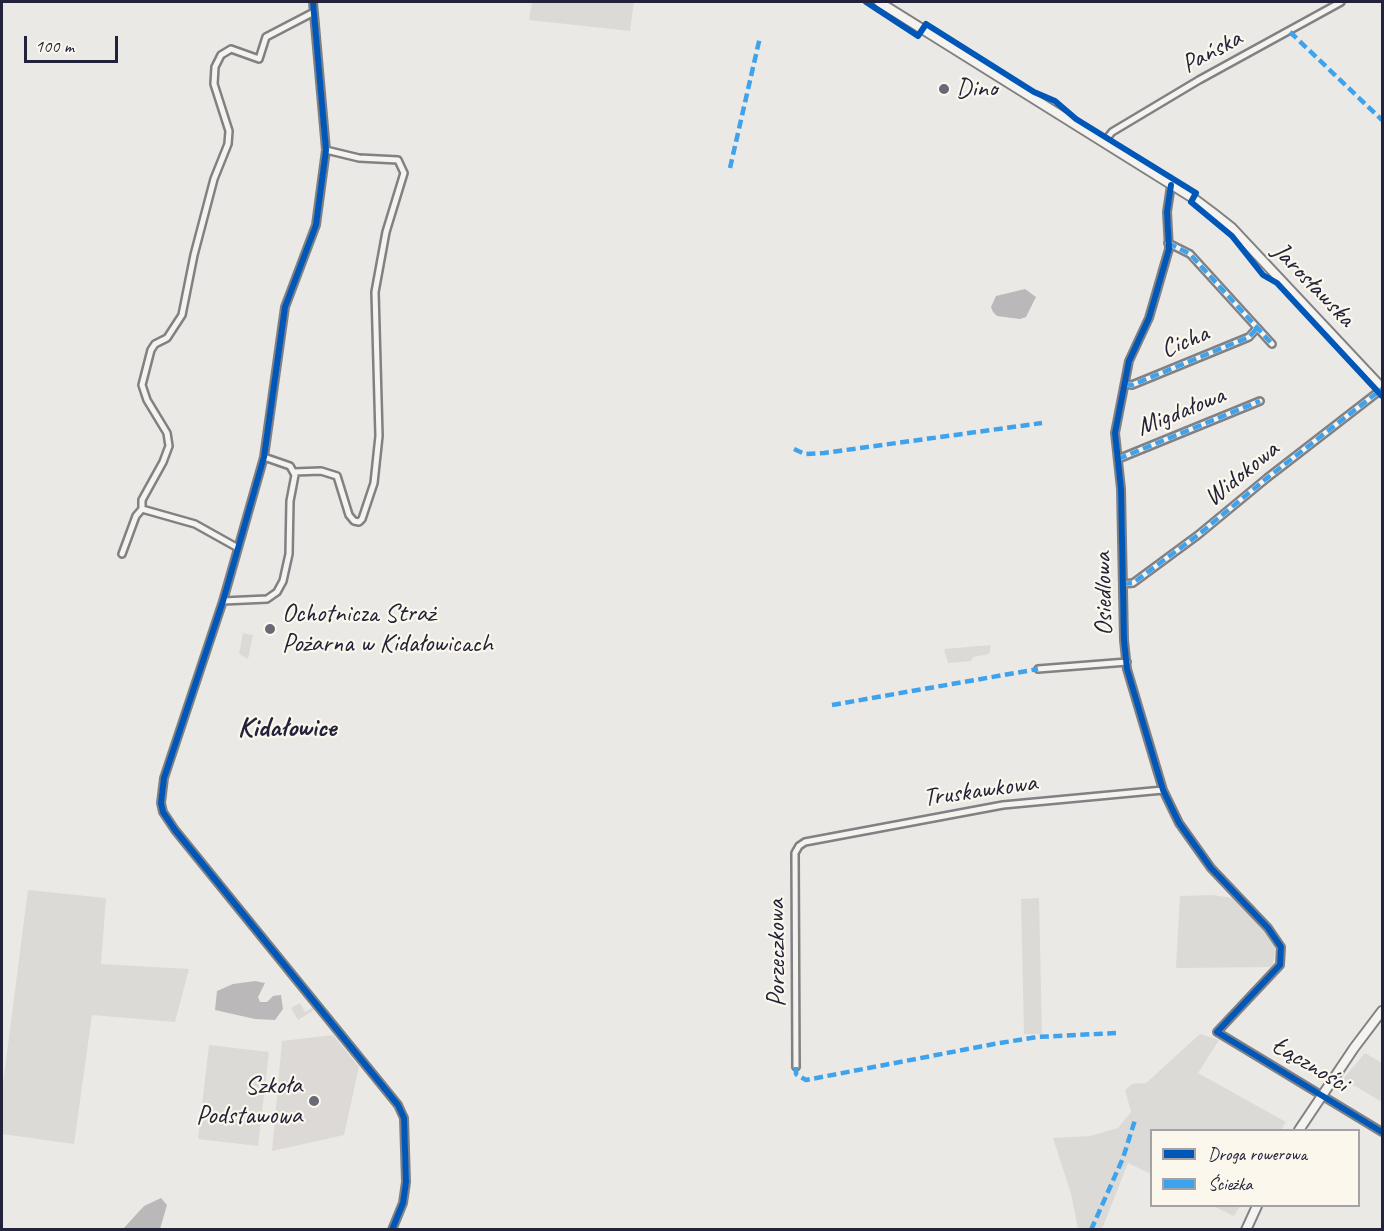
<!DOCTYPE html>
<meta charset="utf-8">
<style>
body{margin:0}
#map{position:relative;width:1384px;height:1231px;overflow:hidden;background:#ebe9e5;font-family:Caveat,sans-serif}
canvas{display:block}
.frame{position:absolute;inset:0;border:3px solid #22223b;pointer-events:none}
.legend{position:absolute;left:1150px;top:1129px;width:210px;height:78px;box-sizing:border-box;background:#fbf7ec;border:2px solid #a4a2a5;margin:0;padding:8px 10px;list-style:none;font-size:18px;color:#22223b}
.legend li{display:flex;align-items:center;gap:12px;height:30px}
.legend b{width:30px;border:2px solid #a4a2a5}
.scale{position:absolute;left:24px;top:36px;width:94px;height:27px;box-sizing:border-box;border:3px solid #22223b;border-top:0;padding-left:8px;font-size:18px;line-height:21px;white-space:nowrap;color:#22223b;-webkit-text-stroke:4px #fbf7ec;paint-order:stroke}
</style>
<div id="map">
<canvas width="1384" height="1231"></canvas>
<div class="frame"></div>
<ul class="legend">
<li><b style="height:8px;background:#0057b8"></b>Droga rowerowa</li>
<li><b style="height:8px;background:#3ea2ec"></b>Ścieżka</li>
</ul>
<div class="scale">100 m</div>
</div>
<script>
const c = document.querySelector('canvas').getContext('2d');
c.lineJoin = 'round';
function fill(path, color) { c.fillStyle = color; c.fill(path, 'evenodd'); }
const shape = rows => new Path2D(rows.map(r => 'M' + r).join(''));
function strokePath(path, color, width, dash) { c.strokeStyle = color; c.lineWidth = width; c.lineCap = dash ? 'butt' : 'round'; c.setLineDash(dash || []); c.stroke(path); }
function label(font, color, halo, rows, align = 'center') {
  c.font = font + ' Caveat,sans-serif'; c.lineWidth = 4.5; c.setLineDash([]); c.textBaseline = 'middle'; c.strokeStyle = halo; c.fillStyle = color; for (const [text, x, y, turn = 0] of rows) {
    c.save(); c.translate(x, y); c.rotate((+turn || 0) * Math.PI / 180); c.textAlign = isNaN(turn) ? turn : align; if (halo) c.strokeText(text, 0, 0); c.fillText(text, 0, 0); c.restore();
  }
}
fill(shape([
 [300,1003,305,1012,312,1008,314,1010,298,1020,291,1008],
 [333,1035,359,1067,344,1135,272,1151,282,1041]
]), '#dcd9d6');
fill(shape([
 [532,2,634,2,630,31,529,20],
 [243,633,253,635,248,659,239,654],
 [991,645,989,654,973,657,971,661,948,663,944,649],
 [28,890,106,898,101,964,189,969,175,1022,92,1015,74,1144,2,1134,2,1091],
 [1212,895,1233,898,1276,944,1273,967,1176,968,1180,896],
 [1039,898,1042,1034,1024,1034,1021,899],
 [1200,1034,1219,1040,1198,1073,1286,1122,1281,1130,1152,1130,1151,1174,1128,1163,1102,1229,1078,1229,1071,1194,1053,1138,1090,1136,1118,1128,1131,1112,1125,1090,1132,1084,1146,1083],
 [209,1045,269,1052,258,1146,198,1139],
 [1365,1053,1382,1063,1382,1102,1343,1079],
 [1213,1206,1240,1206,1234,1216]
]), '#dcdad6');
fill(shape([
 [1025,289,1036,297,1026,317,1020,319,997,316,993,312,991,307,996,296],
 [255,981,265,983,258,997,260,1002,267,1002,273,996,281,995,283,1009,275,1020,255,1019,215,1010,217,991,233,984],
 [161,1198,167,1205,160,1229,123,1229,144,1206]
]), '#bbb8ba');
const street = shape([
 [313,2,326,150,316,225,285,307,264,457,223,601,164,778,161,803,163,812,175,830,398,1105,404,1118,406,1182,403,1203,392,1230],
 [1104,142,1112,132,1199,80,1341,2],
 [1171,185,1167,212,1169,249,1149,318,1129,361,1115,433,1121,489,1124,640,1127,669,1163,790,1179,823,1211,868,1268,928,1281,947,1280,965,1217,1032,1382,1132],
 [1168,243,1190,254,1272,344],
 [1125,384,1132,385,1249,337,1257,328],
 [1118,459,1260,401],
 [294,472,321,471,337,476,349,515,354,521,359,522,362,519,374,483,379,436,375,292,386,232,404,173,398,160,359,158,326,150],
 [238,548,195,524,142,509,142,500,163,462,169,446,167,433,147,400,142,385,151,350,155,344,167,338,182,315,194,255,214,179,228,144,229,131,214,84,215,67,221,55,231,49,259,59,266,37,314,12],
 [122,554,136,516,142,509],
 [1123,584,1133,583,1198,535,1267,478,1382,389],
 [223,601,267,599,277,592,283,581,289,554,290,501,295,475,290,466,264,457],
 [1038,669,1127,662],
 [796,1067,795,853,799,846,805,842,1003,805,1163,790]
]);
const secondary = shape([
 [879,2,1193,198,1213,213,1232,228,1382,388],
 [1299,1130,1354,1048,1382,1011],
 [1246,1230,1257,1206]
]);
strokePath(street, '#818083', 10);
strokePath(secondary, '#818083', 12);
strokePath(street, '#f4f3ef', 5);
strokePath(secondary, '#f4f3ef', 8);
strokePath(shape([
 [1290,32,1382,120],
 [730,168,760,37],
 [1168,243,1190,254,1272,344],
 [1125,384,1132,385,1249,337,1257,328],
 [794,449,805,454,824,453,1042,423],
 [1118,459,1260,401],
 [1123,584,1133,583,1198,535,1267,478,1382,389],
 [832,705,1038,669],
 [796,1067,796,1074,806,1080,994,1044,1037,1037,1116,1033],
 [1091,1230,1123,1158,1135,1120]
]), '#3ea2ec', 4.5, [9, 4.5]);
strokePath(shape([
 [313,2,326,150,316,225,285,307,264,457,223,601,164,778,161,803,163,812,175,830,398,1105,404,1118,406,1182,403,1203,392,1230],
 [866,2,918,36,926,24,1034,92,1055,101,1076,119,1196,193,1191,202,1232,236,1263,275,1277,283,1382,396],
 [1171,185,1167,212,1169,249,1149,318,1129,361,1115,433,1121,489,1124,640,1127,669,1163,790,1179,823,1211,868,1268,928,1281,947,1280,965,1217,1032,1382,1132]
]), '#0057b8', 6);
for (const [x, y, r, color] of [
 [944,89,6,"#686876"],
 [270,629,6,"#686876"],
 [314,1101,6,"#686876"]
]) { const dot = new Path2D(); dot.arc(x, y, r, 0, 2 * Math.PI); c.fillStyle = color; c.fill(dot); strokePath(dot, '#fbf7ec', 2); }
label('26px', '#22223b', '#fbf7ec', [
 ["Pańska",1212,52,-28],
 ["Jarosławska",1313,285,46],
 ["Cicha",1185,342,-22],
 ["Migdałowa",1181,412,-22],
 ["Widokowa",1242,474,-39],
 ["Osiedlowa",1104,594,-91],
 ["Truskawkowa",980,791,-8],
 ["Porzeczkowa",777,953,-90],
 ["Łączności",1310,1065,31]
]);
label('26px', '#22223b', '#fbf7ec', [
 ["Dino",956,89],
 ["Ochotnicza Straż",282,614],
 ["Pożarna w Kidałowicach",282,644],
 ["Szkoła",302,1086,"right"],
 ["Podstawowa",302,1116,"right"]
], 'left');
label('bold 28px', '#22223b', '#fbf7ec', [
 ["Kidałowice",287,729]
]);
</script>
